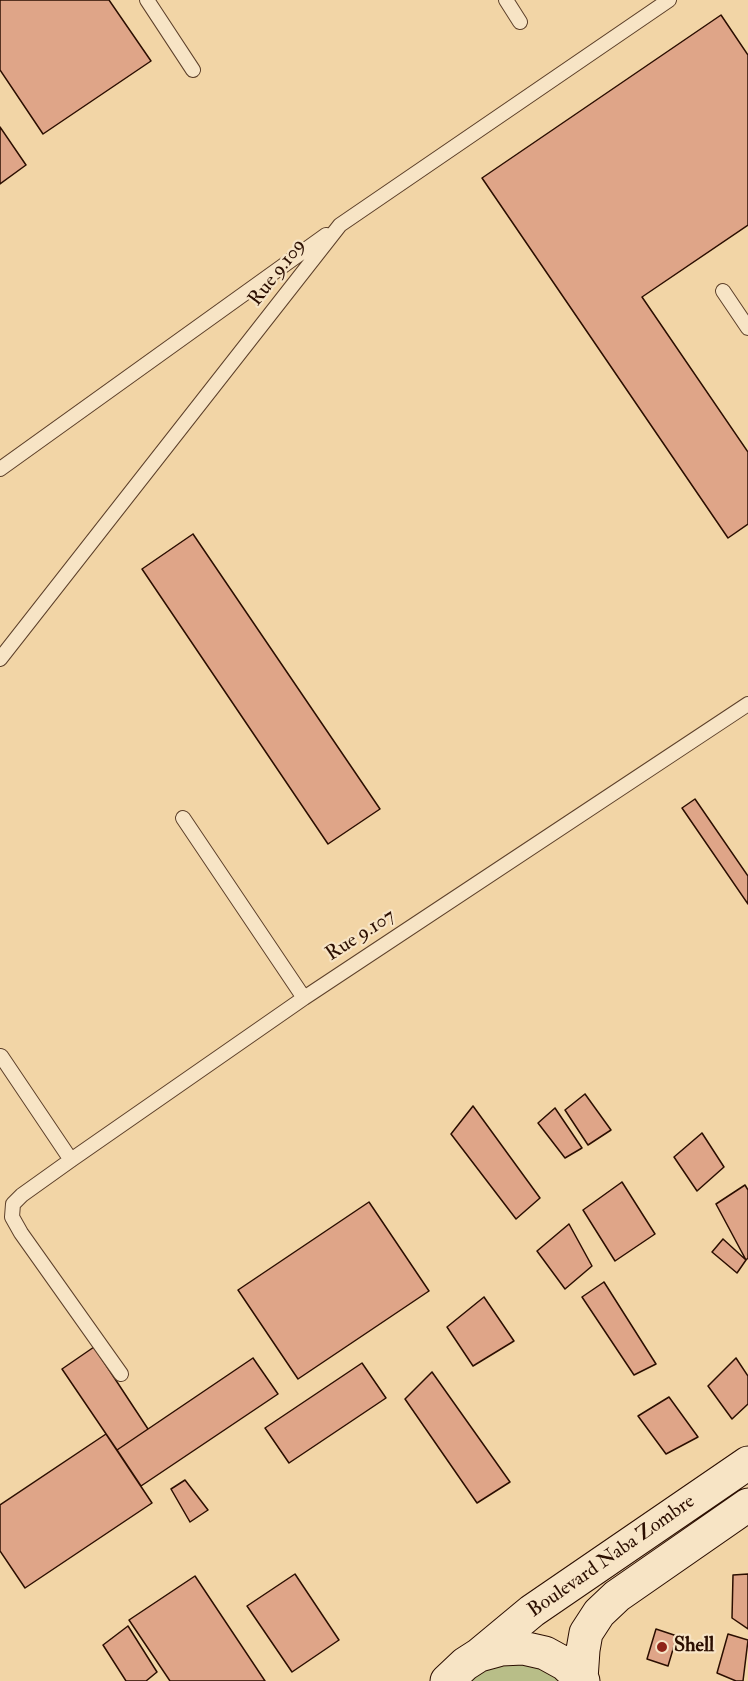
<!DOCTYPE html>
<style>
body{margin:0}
canvas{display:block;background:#f2d5a6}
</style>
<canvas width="748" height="1681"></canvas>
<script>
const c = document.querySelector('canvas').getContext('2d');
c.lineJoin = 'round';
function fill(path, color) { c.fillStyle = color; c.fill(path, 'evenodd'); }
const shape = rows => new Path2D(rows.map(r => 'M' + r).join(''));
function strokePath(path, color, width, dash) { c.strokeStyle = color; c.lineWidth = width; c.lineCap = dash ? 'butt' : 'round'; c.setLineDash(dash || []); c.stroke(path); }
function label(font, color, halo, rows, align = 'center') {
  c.font = font + ' "IM FELL Double Pica",serif'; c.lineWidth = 4.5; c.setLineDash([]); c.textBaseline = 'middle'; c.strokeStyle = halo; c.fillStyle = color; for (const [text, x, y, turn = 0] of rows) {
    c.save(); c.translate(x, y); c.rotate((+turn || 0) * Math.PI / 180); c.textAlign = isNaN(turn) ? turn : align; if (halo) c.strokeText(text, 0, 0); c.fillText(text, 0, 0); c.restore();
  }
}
fill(shape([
 [528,1658,571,1681,465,1681,488,1664]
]), '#b8be88');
const building = shape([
 [0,0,109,0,151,61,43,134,0,70,0,0],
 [721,15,748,55,748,225,642,297,748,452,748,524,728,538,482,178,721,15],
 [0,127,26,165,0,184,0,127],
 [193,534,380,809,328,844,142,569,193,534],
 [695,799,748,876,748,904,682,808,695,799],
 [585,1094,611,1130,588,1145,565,1110,585,1094],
 [473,1106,540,1198,516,1219,451,1134,473,1106],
 [555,1108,582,1148,565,1158,538,1123,555,1108],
 [702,1133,724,1167,697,1191,674,1157,702,1133],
 [622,1182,655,1234,615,1261,583,1210,622,1182],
 [745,1185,748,1190,748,1258,746,1260,716,1204,745,1185],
 [369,1202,429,1291,298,1379,238,1290,369,1202],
 [569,1224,592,1266,565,1289,537,1251,569,1224],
 [723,1239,746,1260,737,1273,712,1252,723,1239],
 [604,1282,656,1364,634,1375,582,1297,604,1282],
 [484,1297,514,1341,473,1366,447,1327,484,1297],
 [94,1347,148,1429,117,1450,62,1369,94,1347],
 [253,1358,278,1394,141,1486,117,1450,253,1358],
 [736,1358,748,1376,748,1404,732,1419,708,1386,736,1358],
 [362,1363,386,1398,289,1463,265,1428,362,1363],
 [432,1372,510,1482,477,1503,405,1399,432,1372],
 [669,1397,698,1437,666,1454,638,1416,669,1397],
 [106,1434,152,1503,25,1588,0,1551,0,1505,106,1434],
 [185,1480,208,1510,190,1522,171,1489,185,1480],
 [295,1574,339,1640,292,1672,247,1606,295,1574],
 [748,1574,748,1629,732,1618,733,1575,748,1574],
 [195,1576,265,1681,170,1681,129,1620,195,1576],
 [128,1626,157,1672,146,1681,126,1681,103,1645,128,1626],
 [656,1629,677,1636,668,1666,647,1659,656,1629],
 [728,1634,748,1640,743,1681,736,1681,717,1673,728,1634]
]);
fill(building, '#dfa588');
strokePath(building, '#2b0e00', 1.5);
const service = shape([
 [147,0,193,70],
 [506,0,520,22],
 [723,291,748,328],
 [0,469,326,235],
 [0,659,340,225,669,0],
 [183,818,304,998],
 [1,1056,71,1160],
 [121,1374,21,1233,12,1217,13,1204,22,1195,71,1160,304,998,748,704]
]);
const secondary = shape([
 [479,1655,532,1611,748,1463],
 [581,1679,583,1650,586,1633,599,1613,617,1596,748,1505],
 [447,1681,465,1664,479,1655,501,1649,523,1648,545,1653,565,1664,583,1681]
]);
strokePath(service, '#5d402a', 16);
strokePath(secondary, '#2b0e00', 35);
strokePath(service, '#f7e4c5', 14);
strokePath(secondary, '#f7e4c5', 33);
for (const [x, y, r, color] of [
 [662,1647,6,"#8f2418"]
]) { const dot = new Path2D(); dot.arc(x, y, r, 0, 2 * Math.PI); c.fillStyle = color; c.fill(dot); strokePath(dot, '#f7e4c5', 2); }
label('20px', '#2b0e00', '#f7e4c5', [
 ["Rue 9.109",278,273,-52],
 ["Rue 9.107",361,936,-33],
 ["Boulevard Naba Zombre",612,1557,-35]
]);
label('bold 20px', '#2b0e00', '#f7e4c5', [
 ["Shell",674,1647]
], 'left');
</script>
